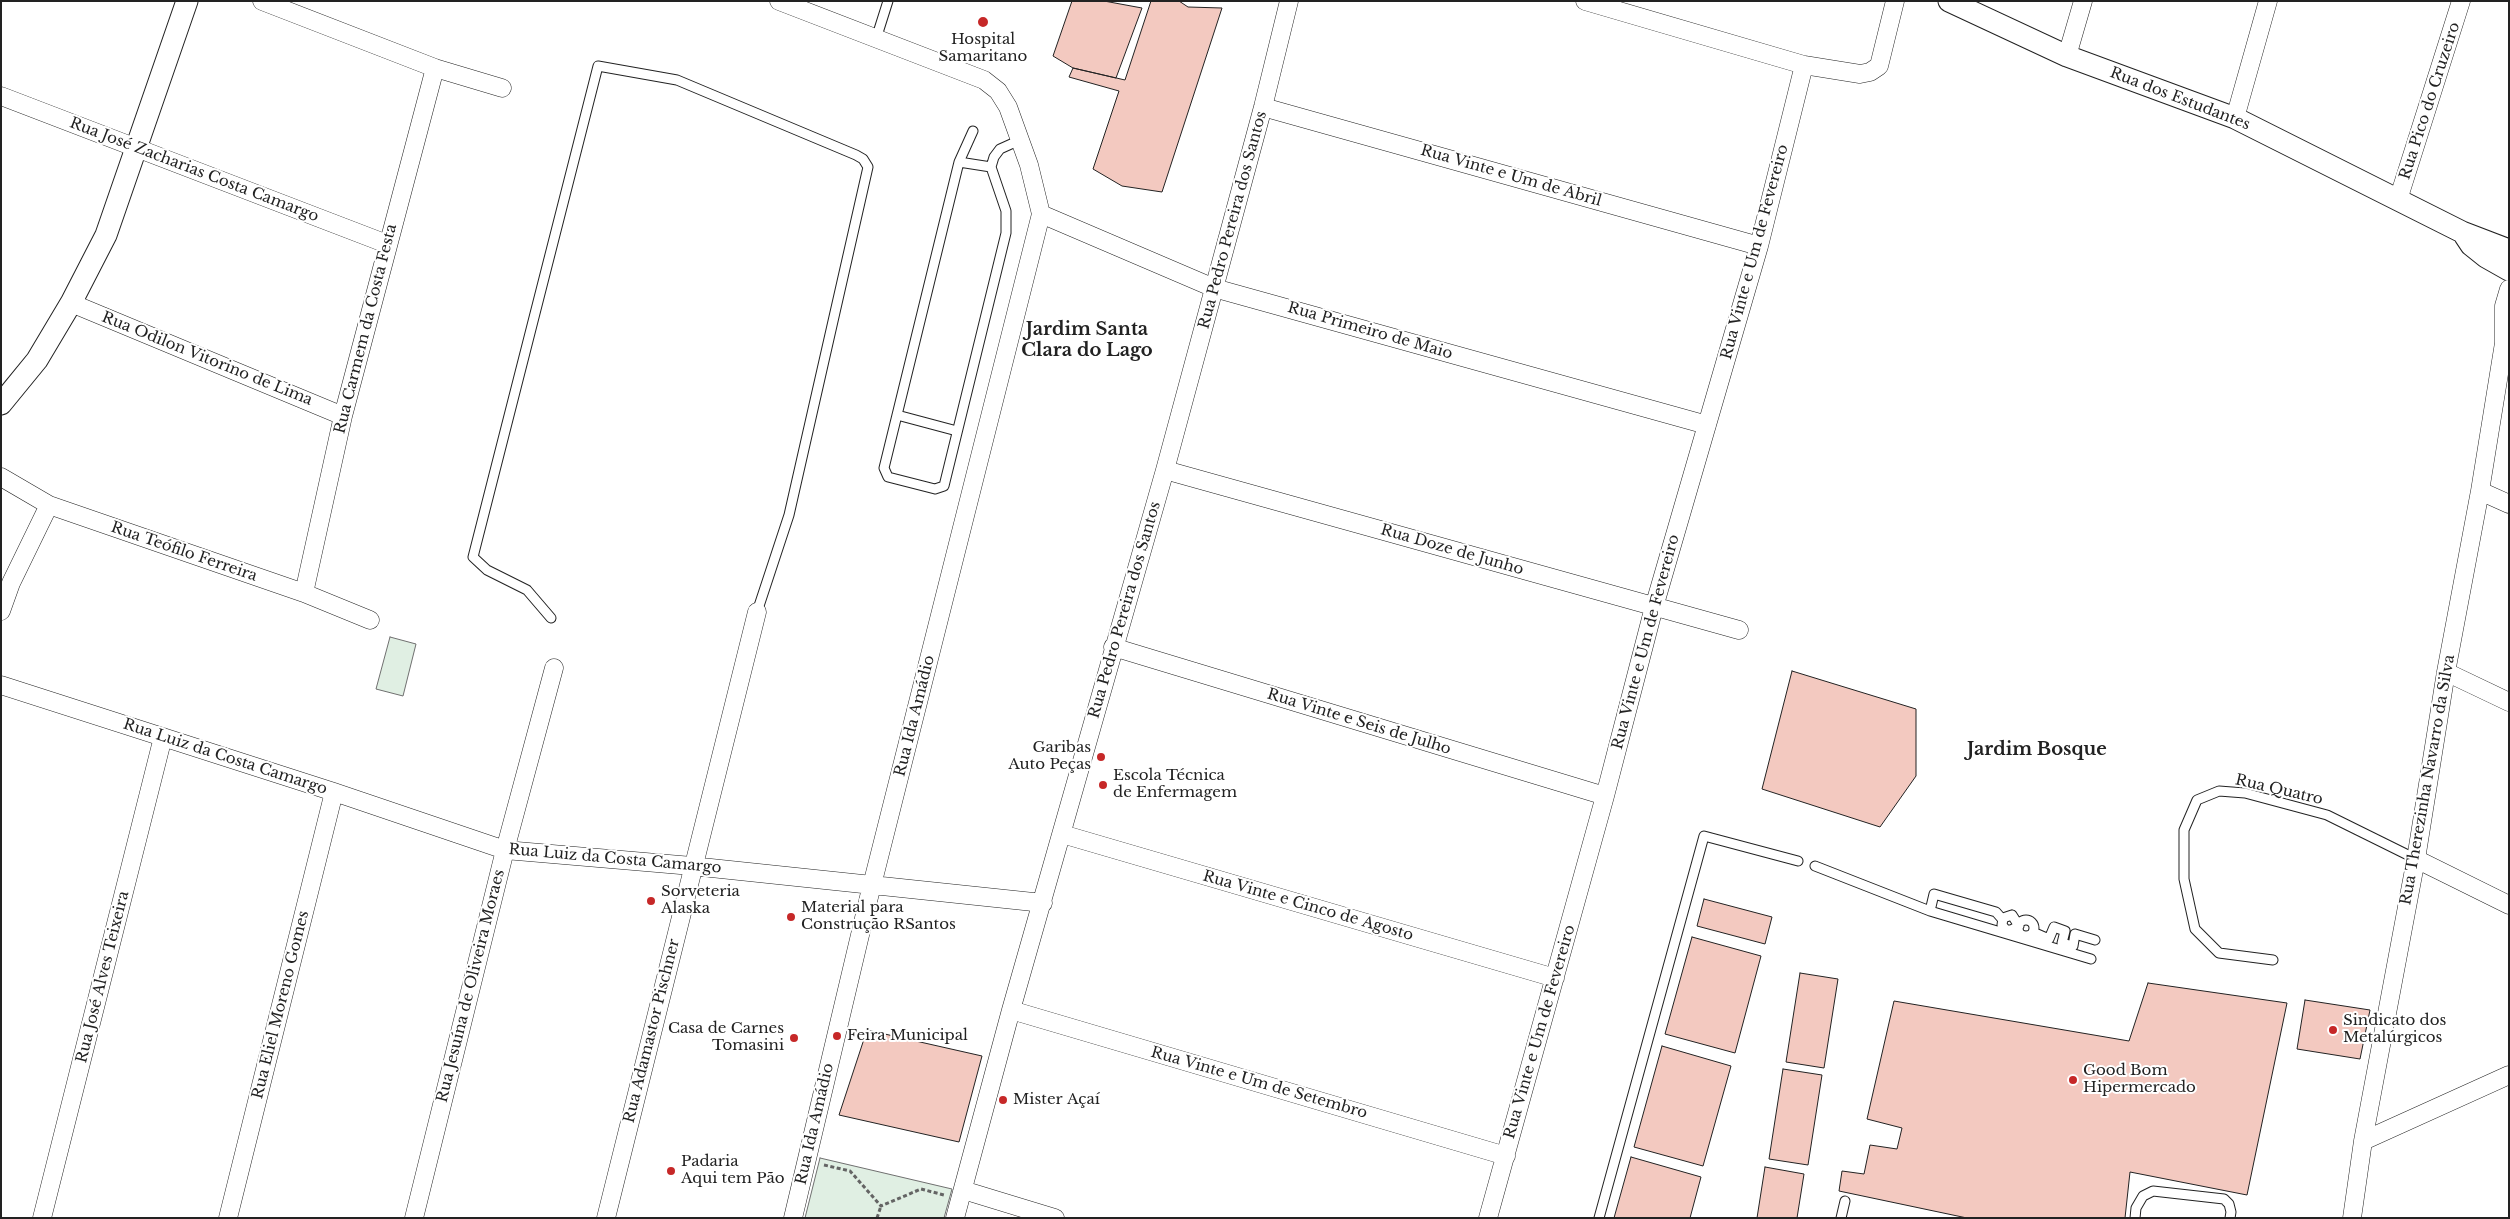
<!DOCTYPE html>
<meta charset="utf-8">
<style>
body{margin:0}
#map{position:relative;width:2510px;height:1219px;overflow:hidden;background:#fff;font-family:"Libre Baskerville",serif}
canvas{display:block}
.frame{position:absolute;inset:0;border:2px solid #222;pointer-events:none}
</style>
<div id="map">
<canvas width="2510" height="1219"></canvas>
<div class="frame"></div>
</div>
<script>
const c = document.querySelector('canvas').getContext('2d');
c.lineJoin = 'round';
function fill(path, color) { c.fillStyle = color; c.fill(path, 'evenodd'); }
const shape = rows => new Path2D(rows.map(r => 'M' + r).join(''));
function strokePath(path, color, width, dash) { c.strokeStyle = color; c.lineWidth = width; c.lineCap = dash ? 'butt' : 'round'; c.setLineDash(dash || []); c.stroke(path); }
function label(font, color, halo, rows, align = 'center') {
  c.font = font + ' "Libre Baskerville",serif'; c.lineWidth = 4; c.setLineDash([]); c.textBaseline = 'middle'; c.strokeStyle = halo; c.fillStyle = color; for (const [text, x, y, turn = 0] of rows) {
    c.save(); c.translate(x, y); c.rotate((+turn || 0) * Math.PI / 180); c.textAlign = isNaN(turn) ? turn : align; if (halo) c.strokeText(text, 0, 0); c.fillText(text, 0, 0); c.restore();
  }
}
const green = shape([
 [390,637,416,644,403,696,376,689,390,637],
 [820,1158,952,1189,944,1218,805,1218,820,1158]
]);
fill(green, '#e0efe3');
strokePath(green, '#6f6f6f', 1);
const building = shape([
 [1072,1,1104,1,1142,8,1116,78,1073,68,1053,56,1072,1],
 [1151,1,1179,1,1188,7,1222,8,1162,192,1122,186,1093,169,1119,91,1069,77,1073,68,1125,80,1151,1],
 [1792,671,1916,709,1916,776,1880,827,1762,789,1792,671],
 [1704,899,1772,917,1765,944,1697,926,1704,899],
 [1692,937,1761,956,1735,1053,1665,1034,1692,937],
 [1800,973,1838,979,1824,1068,1786,1062,1800,973],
 [2148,983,2287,1003,2247,1195,2130,1172,2125,1218,1967,1218,1839,1191,1842,1171,1864,1174,1870,1145,1897,1149,1902,1128,1867,1119,1894,1001,2129,1041,2148,983],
 [2305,1000,2370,1010,2360,1059,2297,1049,2305,1000],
 [867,1030,982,1056,959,1142,839,1115,867,1030],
 [1662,1046,1731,1066,1703,1166,1634,1147,1662,1046],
 [1783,1069,1822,1075,1808,1165,1769,1159,1783,1069],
 [1631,1157,1701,1177,1690,1218,1614,1218,1631,1157],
 [1765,1167,1804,1174,1797,1218,1757,1218,1765,1167]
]);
fill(building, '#f3c9c0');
strokePath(building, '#222', 1);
const service = shape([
 [876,39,888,1],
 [973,131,959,162,884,468,888,477,935,489,944,486,1006,233,1006,211,991,167,994,157,1000,149,1020,140],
 [959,162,991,167],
 [897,415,957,431],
 [551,618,527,590,487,570,473,557,598,66,677,80,856,155,863,159,868,167,789,515,757,612],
 [1815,866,1930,911],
 [2012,915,2019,926,2011,930,2006,930,2002,925,2003,918,2012,915],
 [2003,920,1996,912,1934,894,1930,911,2091,959],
 '2018 928a8 8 0 1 1 16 0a8 8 0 1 1-16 0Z',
 [2033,932,2049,939,2054,927,2065,931,2062,943,2073,946,2075,934,2095,940],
 [2273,960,2219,953,2195,929,2184,879,2184,830,2197,800,2219,791,2245,793,2327,815,2416,859],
 [1599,1218,1704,836,1798,861],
 [1841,1218,1845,1201],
 [2135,1218,2136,1208,2143,1196,2153,1191,2224,1199,2229,1204,2231,1212,2230,1218]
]);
const minor = shape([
 [262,1,435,68,502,88],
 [779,1,984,80,998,91,1008,107,1029,165,1041,214,869,897,793,1218],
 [1585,1,1804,65,1860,74,1870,72,1879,66,1895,1],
 [2067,56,2083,1],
 [1,96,387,244],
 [1263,107,1759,246],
 [2235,118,2268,1],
 [2398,200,2461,1],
 [1041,214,1214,288,1707,425],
 [71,303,343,416],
 [1165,470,1739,630],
 [1,477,49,505,304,593,370,620],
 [2480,491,2509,504],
 [304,593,343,416,435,68],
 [1,611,11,583,49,505],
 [1113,647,1605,796],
 [2446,672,2509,702],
 [1,685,334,792,505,850,692,866,1043,903],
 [1062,834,1555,978],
 [2416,859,2509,905],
 [1011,1010,1506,1156],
 [2363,1141,2509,1075],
 [963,1190,1055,1218],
 [42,1218,163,737],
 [228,1218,334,792],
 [414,1218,505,850,554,668],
 [606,1218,757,612],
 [955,1218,1011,1010,1165,470,1263,107,1289,1],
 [1488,1218,1605,796,1654,607,1759,246,1804,65],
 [2352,1218,2363,1141,2416,859,2446,672,2480,491,2504,343,2504,306,2509,289]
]);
const tertiary = shape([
 [1949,1,2067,56,2235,118,2462,232,2509,250],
 [2465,236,2471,245,2486,257,2509,270],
 [1,404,37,360,71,303,106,235,187,1]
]);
strokePath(service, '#222', 11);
strokePath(minor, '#222', 19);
strokePath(tertiary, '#222', 23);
strokePath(shape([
 [824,1165,850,1171,881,1206,921,1189,944,1195],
 [877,1218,881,1206]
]), '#646464', 3, [4, 2.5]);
strokePath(service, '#fff', 9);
strokePath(minor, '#fff', 18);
strokePath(tertiary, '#fff', 21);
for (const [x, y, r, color] of [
 [983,22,6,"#c62828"],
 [1101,757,5,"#c62828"],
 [1103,785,5,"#c62828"],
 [651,901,5,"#c62828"],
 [791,917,5,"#c62828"],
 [2333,1030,5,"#c62828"],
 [837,1036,5,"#c62828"],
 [794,1038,5,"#c62828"],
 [2073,1080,5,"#c62828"],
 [1003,1100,5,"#c62828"],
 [671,1171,5,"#c62828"]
]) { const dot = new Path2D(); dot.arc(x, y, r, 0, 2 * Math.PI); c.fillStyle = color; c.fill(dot); strokePath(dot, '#fff', 2); }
label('15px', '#222', '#fff', [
 ["Hospital",983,40,"center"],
 ["Samaritano",983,57,"center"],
 ["Garibas",1091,748,"right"],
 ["Auto Peças",1091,765,"right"],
 ["Escola Técnica",1113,776],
 ["de Enfermagem",1113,793],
 ["Sorveteria",661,892],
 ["Alaska",661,909],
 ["Material para",801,908],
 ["Construção RSantos",801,925],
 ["Sindicato dos",2343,1021],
 ["Metalúrgicos",2343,1038],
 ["Casa de Carnes",784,1029,"right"],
 ["Tomasini",784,1046,"right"],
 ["Feira Municipal",847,1036],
 ["Good Bom",2083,1071],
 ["Hipermercado",2083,1088],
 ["Mister Açaí",1013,1100],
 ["Padaria",681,1162],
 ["Aqui tem Pão",681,1179]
], 'left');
label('15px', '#222', '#fff', [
 ["Rua dos Estudantes",2180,99,21],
 ["Rua Pico do Cruzeiro",2430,101,-72],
 ["Rua José Zacharias Costa Camargo",194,170,21],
 ["Rua Vinte e Um de Abril",1511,176,16],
 ["Rua Pedro Pereira dos Santos",1233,220,-75],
 ["Rua Vinte e Um de Fevereiro",1755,252,-75],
 ["Rua Carmem da Costa Festa",366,329,-76],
 ["Rua Primeiro de Maio",1370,331,16],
 ["Rua Odilon Vitorino de Lima",207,359,22],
 ["Rua Doze de Junho",1452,550,16],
 ["Rua Teófilo Ferreira",184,552,19],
 ["Rua Pedro Pereira dos Santos",1125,610,-74],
 ["Rua Vinte e Um de Fevereiro",1646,642,-75],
 ["Rua Ida Amádio",915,716,-76],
 ["Rua Vinte e Seis de Julho",1359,722,17],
 ["Rua Luiz da Costa Camargo",225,757,18],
 ["Rua Therezinha Navarro da Silva",2428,780,-80],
 ["Rua Quatro",2279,790,13],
 ["Rua Luiz da Costa Camargo",615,859,5],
 ["Rua Vinte e Cinco de Agosto",1308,906,16],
 ["Rua José Alves Teixeira",103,977,-76],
 ["Rua Jesuína de Oliveira Moraes",471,986,-76],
 ["Rua Eliel Moreno Gomes",281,1005,-76],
 ["Rua Adamastor Pischner",652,1031,-76],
 ["Rua Vinte e Um de Fevereiro",1540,1032,-74],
 ["Rua Vinte e Um de Setembro",1259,1083,16],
 ["Rua Ida Amádio",815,1124,-77]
]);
label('bold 18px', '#222', '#fff', [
 ["Jardim Santa",1087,330],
 ["Clara do Lago",1087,351],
 ["Jardim Bosque",2037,750]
]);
</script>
